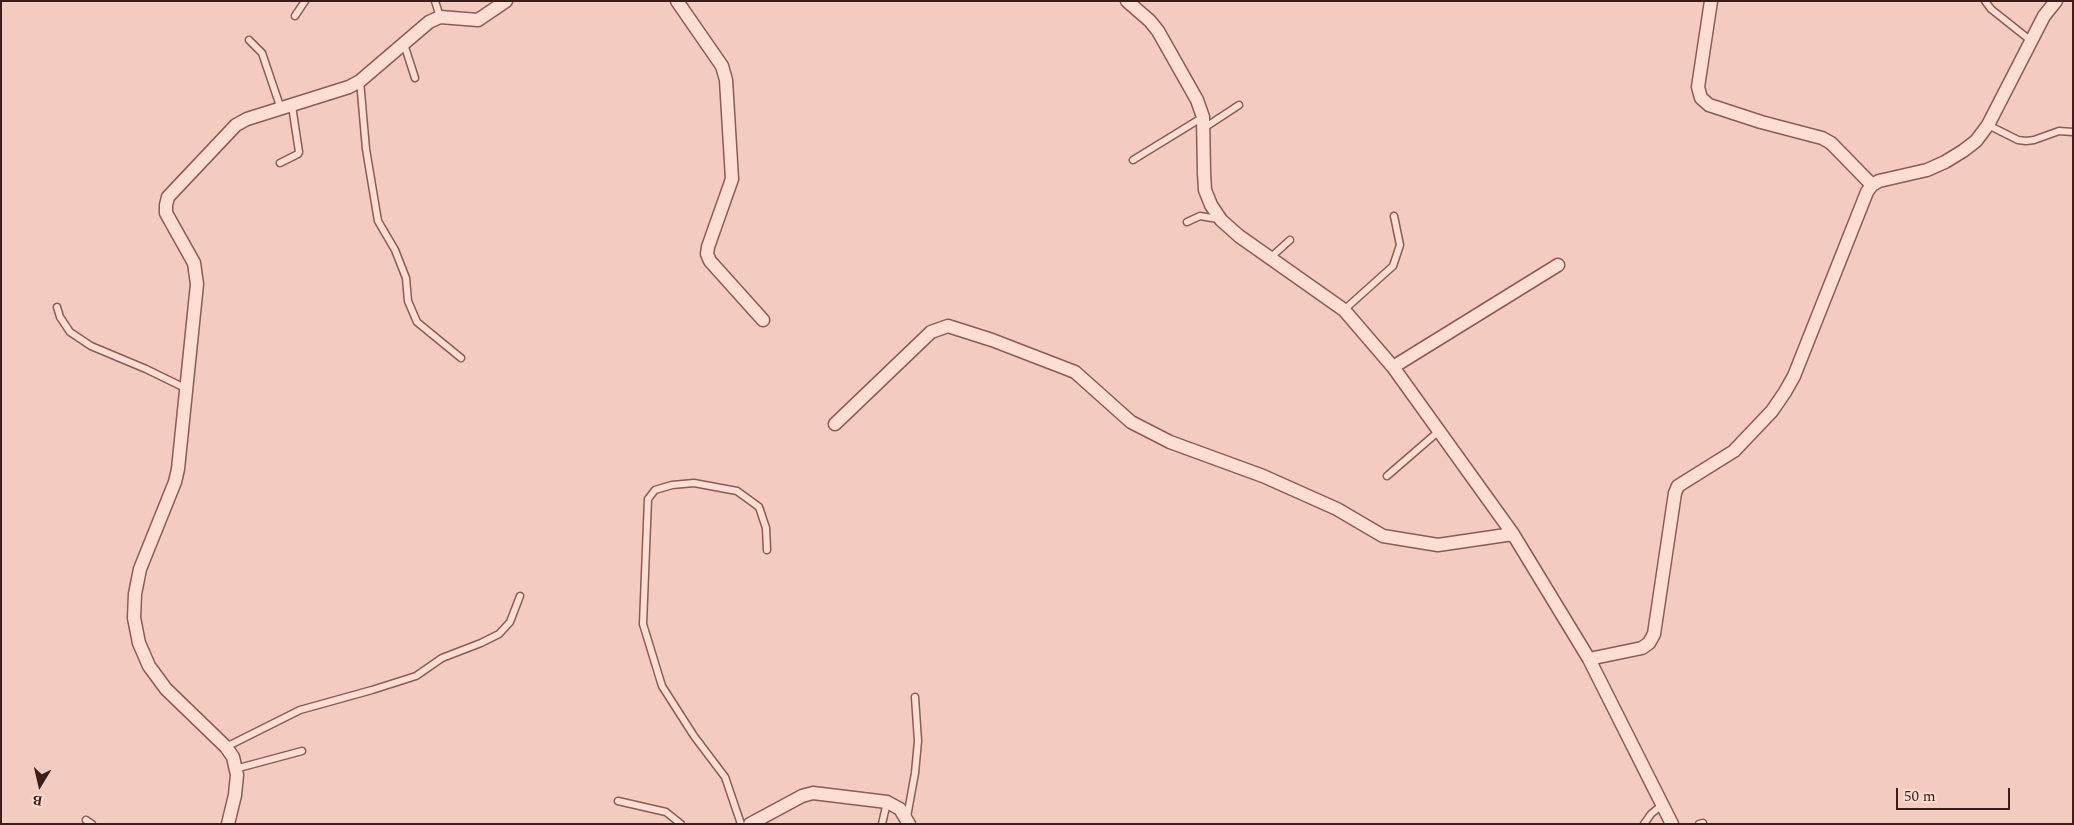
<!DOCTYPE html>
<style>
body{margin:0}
#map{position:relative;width:2074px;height:825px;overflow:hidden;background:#f3ccbf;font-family:Spectral,serif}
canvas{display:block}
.frame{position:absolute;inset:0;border:2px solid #3b1d1b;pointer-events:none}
.north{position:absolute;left:15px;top:760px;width:50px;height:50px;-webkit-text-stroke:4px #f9dbcf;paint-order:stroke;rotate:189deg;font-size:14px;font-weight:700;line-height:20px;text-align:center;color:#3b1d1b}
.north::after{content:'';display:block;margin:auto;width:18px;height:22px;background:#3b1d1b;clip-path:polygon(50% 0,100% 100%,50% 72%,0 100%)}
.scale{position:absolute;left:1896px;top:788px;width:114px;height:22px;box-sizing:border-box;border:2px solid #3b1d1b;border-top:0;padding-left:6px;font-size:15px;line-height:18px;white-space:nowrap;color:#3b1d1b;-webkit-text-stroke:4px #f9dbcf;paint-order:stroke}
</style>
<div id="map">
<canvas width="2074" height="825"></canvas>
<div class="frame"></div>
<div class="north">B</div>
<div class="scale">50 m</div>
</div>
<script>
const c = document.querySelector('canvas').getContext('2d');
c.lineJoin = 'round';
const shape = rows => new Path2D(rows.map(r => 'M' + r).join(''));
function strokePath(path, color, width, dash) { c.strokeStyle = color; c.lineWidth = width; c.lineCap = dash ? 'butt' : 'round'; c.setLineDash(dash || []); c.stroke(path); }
const service = shape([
 [435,1,440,17],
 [1985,1,1991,9,2030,40],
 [295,16,305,1],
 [249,40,262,53,281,109],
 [404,44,415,78],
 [360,81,366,149,378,221,395,250,406,278,408,301,417,322,461,358],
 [1988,125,2018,140,2026,141,2034,140,2059,131,2073,132],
 [1204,128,1239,105],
 [1133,160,1203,117],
 [280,163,298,154,299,152,292,106],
 [1187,222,1200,216,1218,219],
 [1270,258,1290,240],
 [57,307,60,317,70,332,91,346,146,369,187,389],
 [1344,310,1393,266,1400,245,1394,216],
 [1387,476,1439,431],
 [226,747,300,710,372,690,416,676,442,658,481,643,499,634,510,622,520,596],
 [235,769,302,751],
 [618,801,666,812,681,824],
 [907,817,915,773,918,741,915,697],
 [86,820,92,824],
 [741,824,725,777,694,736,662,686,643,624,648,499,655,490,672,485,694,483,737,491,759,507,766,528,767,550],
 [882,824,887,802],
 [1644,824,1651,814,1662,805],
 [1699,824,1703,823]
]);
const minor = shape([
 [677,1,722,66,726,80,732,179,708,247,707,254,710,261,763,320],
 [1127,1,1150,21,1158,31,1197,100,1203,117,1204,173,1205,190,1211,205,1221,220,1239,236,1344,310,1393,367,1513,534,1589,659,1672,824],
 [1711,1,1698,87,1701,98,1709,105,1761,122,1822,138,1831,143,1872,185],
 [1393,367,1558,265],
 [835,424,931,332,948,326,992,340,1075,372,1131,422,1170,442,1263,476,1337,509,1383,536,1438,545,1513,534],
 [1589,659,1642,648,1649,643,1654,634,1675,493,1678,486,1734,451,1772,411,1785,392,1794,376,1867,192,1872,185,1879,181,1927,170,1945,162,1963,151,1976,141,1988,125,2044,16,2056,1],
 [228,824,235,795,237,775,233,757,226,747,166,689,149,666,139,643,134,618,135,594,140,569,175,482,178,469,197,284,194,263,166,213,166,205,168,197,236,125,247,119,349,87,360,81,429,22,440,17,478,20,506,1],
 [750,824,802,796,813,793,887,802,900,809,909,824]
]);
strokePath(service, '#8d5a55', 9);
strokePath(minor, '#8d5a55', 15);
strokePath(service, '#fcded3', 6);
strokePath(minor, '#fcded3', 12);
</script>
